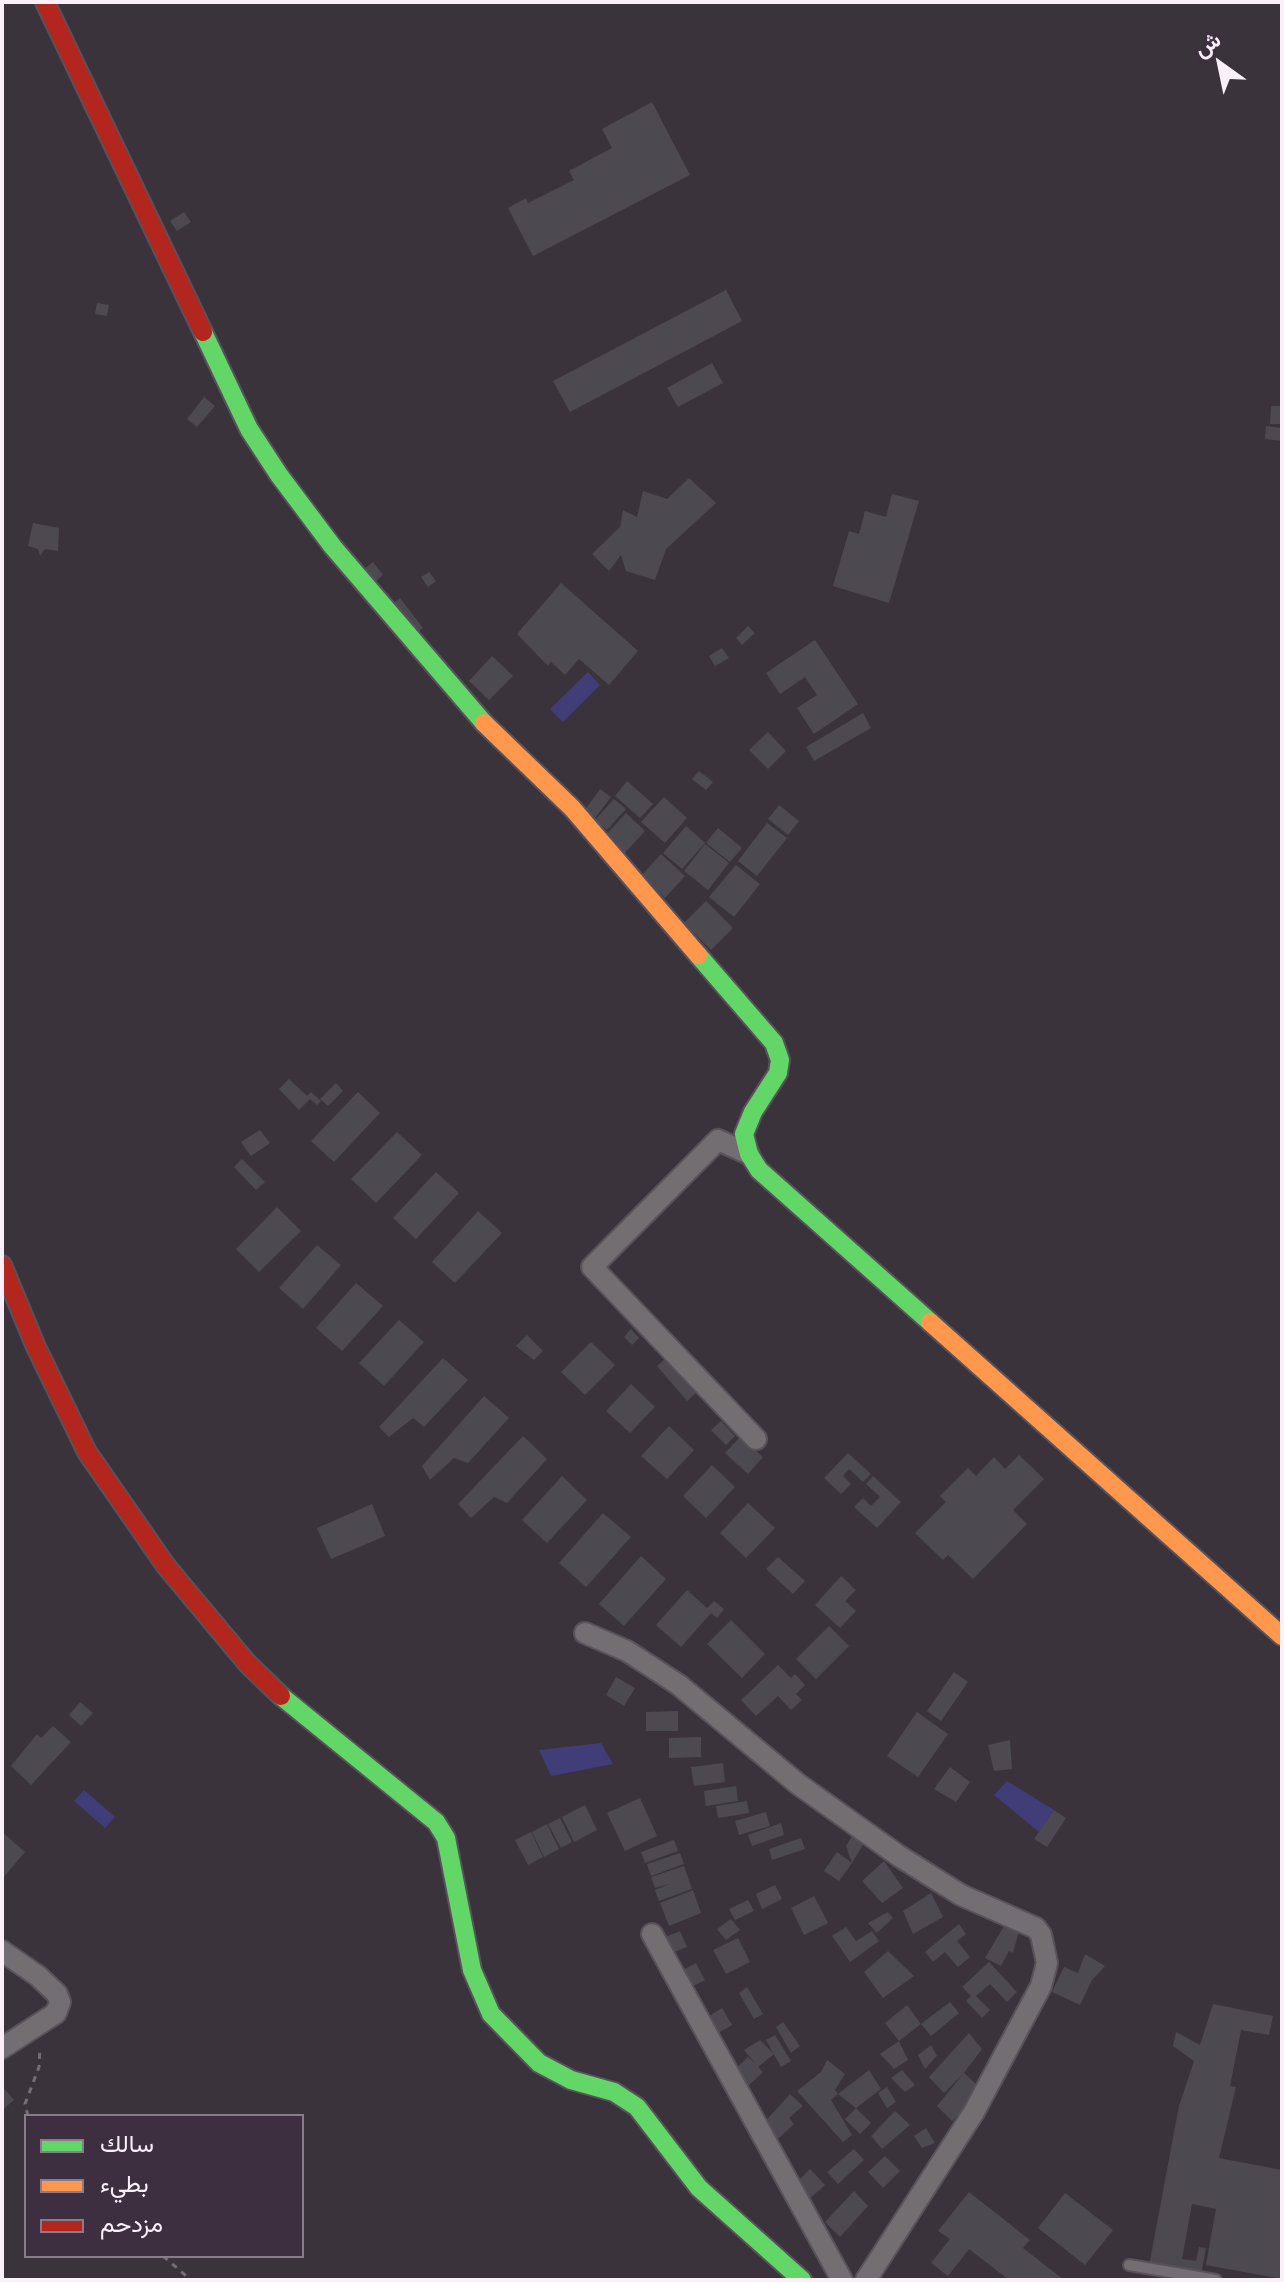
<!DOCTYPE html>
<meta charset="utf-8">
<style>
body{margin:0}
#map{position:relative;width:1284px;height:2282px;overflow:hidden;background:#3a333c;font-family:Raleway,Vazirmatn,sans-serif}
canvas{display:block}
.frame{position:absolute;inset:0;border:4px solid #f9f0fa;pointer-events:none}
.legend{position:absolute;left:24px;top:2114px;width:280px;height:144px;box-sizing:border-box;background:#3d2f40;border:2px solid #887c8a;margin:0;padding:10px 14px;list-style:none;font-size:24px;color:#f9f0fa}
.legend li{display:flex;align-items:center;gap:16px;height:40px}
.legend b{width:40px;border:2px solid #887c8a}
.north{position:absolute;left:1180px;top:24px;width:80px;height:80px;-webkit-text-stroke:6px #3d2f40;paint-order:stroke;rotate:327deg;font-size:22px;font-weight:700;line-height:32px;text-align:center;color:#f9f0fa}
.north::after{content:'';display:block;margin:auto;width:28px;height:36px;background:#f9f0fa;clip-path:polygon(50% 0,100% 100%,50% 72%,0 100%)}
</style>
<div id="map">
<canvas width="1284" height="2282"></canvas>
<div class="frame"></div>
<ul class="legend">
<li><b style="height:10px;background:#63d668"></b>سالك</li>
<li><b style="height:10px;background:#ff974d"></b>بطيء</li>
<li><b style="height:10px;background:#b3261e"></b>مزدحم</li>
</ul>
<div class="north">ش</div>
</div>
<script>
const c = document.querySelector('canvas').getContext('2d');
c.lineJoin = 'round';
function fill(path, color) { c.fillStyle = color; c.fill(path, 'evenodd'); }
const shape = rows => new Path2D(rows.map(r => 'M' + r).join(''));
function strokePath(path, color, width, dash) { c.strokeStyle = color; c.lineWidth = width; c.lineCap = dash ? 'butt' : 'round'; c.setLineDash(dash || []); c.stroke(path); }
fill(shape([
 [588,672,600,685,563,722,550,709],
 [601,1743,613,1764,551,1776,539,1750],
 [1007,1781,1054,1810,1039,1832,994,1795],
 [84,1790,115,1817,105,1828,74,1801]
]), '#403d79');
fill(shape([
 [652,102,690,175,533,256,508,208,526,198,528,203,574,180,569,171,612,148,602,129],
 [184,212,191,222,177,231,170,221],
 [726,290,742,321,570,412,553,381],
 [97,303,109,305,107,316,95,314],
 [712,363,723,383,678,407,667,388],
 [204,397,215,406,197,427,187,419],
 [1271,406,1282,406,1282,424,1270,424],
 [1266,426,1282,428,1282,441,1265,439],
 [689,478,716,503,666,549,655,580,626,571,621,555,609,571,592,554,620,527,623,510,637,517,643,491,667,499],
 [892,494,919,501,889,603,833,586,849,531,859,534,865,511,886,517],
 [33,523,59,528,58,551,45,549,40,556,38,549,28,546],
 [373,562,383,575,375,582,364,569],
 [429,572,436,581,428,587,421,577],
 [561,583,638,651,609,685,579,659,565,675,551,662,548,666,517,634],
 [400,598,423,628,414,635,391,605],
 [748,626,755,633,742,645,736,638],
 [815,640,858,704,814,734,797,708,817,695,805,677,780,694,766,673],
 [722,648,729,658,715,666,709,656],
 [492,656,513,676,489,700,469,681],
 [863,713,871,728,814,761,806,747],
 [768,732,786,751,768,769,749,750],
 [699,771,713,782,706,790,692,779],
 [627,781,653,804,640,818,615,796],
 [600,789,611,797,595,818,585,810],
 [664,797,687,818,665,843,641,822],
 [614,799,626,809,607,830,595,820],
 [779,805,799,821,788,835,768,819],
 [626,813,645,831,623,855,604,837],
 [767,823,787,838,757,876,738,861],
 [686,826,705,843,682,869,663,853],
 [718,828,742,848,730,862,706,843],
 [705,844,729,863,708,890,684,871],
 [661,854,685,876,665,898,641,876],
 [736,865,760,884,734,917,709,897],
 [706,901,733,928,711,950,684,923],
 [289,1079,307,1096,311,1092,321,1101,317,1105,310,1099,299,1110,279,1089],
 [336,1083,343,1091,328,1106,320,1099],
 [358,1092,380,1113,334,1162,311,1141],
 [260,1130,270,1143,251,1156,241,1142],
 [397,1132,422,1155,376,1203,351,1179],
 [242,1159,265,1182,256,1190,234,1167],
 [436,1172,459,1193,416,1239,393,1218],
 [277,1207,301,1231,259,1272,236,1249],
 [478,1211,502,1233,455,1283,432,1262],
 [317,1245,341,1265,303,1309,279,1288],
 [356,1283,383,1306,342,1351,316,1328],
 [399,1320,424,1342,384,1386,359,1363],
 [631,1329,639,1338,632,1345,624,1337],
 [527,1335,543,1351,534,1360,516,1346],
 [591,1342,615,1365,585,1395,561,1372],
 [443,1358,468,1380,424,1427,413,1418,389,1437,379,1427],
 [665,1359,696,1393,687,1401,657,1366],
 [631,1384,655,1407,630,1433,606,1411],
 [484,1396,509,1418,468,1463,454,1458,430,1480,422,1466],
 [721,1421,735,1436,726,1445,711,1430],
 [669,1426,694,1450,667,1479,641,1456],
 [523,1436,547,1459,507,1503,494,1497,471,1518,458,1504],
 [740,1437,763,1457,748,1474,725,1453],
 [848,1453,871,1474,863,1482,849,1469,843,1476,851,1484,841,1494,824,1478],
 [1019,1455,1044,1479,1013,1510,1027,1524,973,1579,948,1555,943,1560,915,1533,946,1502,940,1496,968,1468,976,1476,994,1457,1005,1469],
 [712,1465,735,1487,706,1518,683,1496],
 [562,1476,587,1500,547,1543,522,1520],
 [873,1476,901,1502,877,1528,854,1507,863,1498,871,1506,880,1497,866,1484],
 [748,1503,775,1528,746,1558,720,1533],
 [372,1504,385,1536,331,1559,317,1528],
 [603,1513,631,1537,586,1587,559,1563],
 [641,1556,666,1579,624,1626,599,1604],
 [778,1557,805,1581,793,1594,766,1569],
 [841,1576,856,1590,845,1601,856,1611,840,1628,815,1605],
 [687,1590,707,1608,714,1601,724,1609,717,1618,711,1613,681,1647,656,1625],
 [731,1620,765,1654,742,1678,707,1644],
 [829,1626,849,1646,816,1679,796,1659],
 [778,1665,791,1678,795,1674,805,1685,796,1694,802,1700,791,1710,778,1696,756,1716,741,1700],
 [954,1672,968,1682,941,1721,927,1711],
 [616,1677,635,1688,624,1706,606,1695],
 [80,1702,93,1713,81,1726,69,1715],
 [678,1711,678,1731,646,1731,646,1712],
 [917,1712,948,1734,918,1777,887,1756],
 [53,1726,71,1742,31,1785,11,1766,37,1734,41,1738],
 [701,1737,701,1757,669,1758,669,1738],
 [1010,1740,1012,1769,994,1771,988,1745],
 [723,1763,725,1782,694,1786,691,1767],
 [950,1767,970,1782,956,1802,934,1789],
 [736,1786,738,1801,706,1806,704,1791],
 [640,1798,657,1836,625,1851,607,1813],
 [747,1801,749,1813,718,1818,716,1806],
 [585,1805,597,1830,574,1842,562,1817],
 [1054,1810,1066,1818,1047,1847,1034,1839],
 [766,1812,770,1826,739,1835,735,1821],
 [560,1818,572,1842,561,1848,548,1824],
 [781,1823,784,1835,752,1846,748,1835],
 [547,1824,559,1849,544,1857,532,1832],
 [858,1827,869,1835,852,1863,846,1846],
 [2,1832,25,1852,2,1879],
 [531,1832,543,1857,528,1865,515,1840],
 [801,1838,805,1849,772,1860,769,1849],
 [674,1840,678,1851,645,1863,641,1852],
 [837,1852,852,1863,839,1881,824,1871],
 [680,1853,684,1864,651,1876,647,1864],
 [884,1861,903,1888,882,1903,862,1881],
 [684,1866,692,1889,659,1901,655,1890,669,1884,655,1888,651,1877],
 [775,1885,782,1899,762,1909,756,1894],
 [693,1890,701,1913,669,1926,660,1903],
 [931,1893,943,1917,913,1934,903,1911],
 [814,1896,828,1923,804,1935,791,1908],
 [748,1900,754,1911,735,1920,729,1909],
 [888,1912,893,1918,877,1933,868,1923],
 [1010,1916,1019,1931,1013,1953,1009,1951,1001,1966,985,1958],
 [731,1919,740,1930,726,1940,717,1929],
 [959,1924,966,1934,957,1941,970,1957,958,1967,945,1952,933,1962,925,1952],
 [846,1927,856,1941,872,1931,879,1941,850,1962,832,1936],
 [680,1931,687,1947,669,1954,663,1938],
 [738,1938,750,1962,726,1974,713,1950],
 [888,1951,914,1976,883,1998,864,1972],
 [1085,1954,1105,1966,1092,1980,1080,2005,1052,1992,1064,1967,1078,1973],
 [989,1962,1017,1992,1007,2002,990,1984,976,1996,990,2010,982,2018,966,2001,971,1996,962,1987],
 [696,1963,705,1980,688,1989,679,1972],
 [747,1987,763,2014,754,2019,739,1993],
 [950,2002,959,2013,931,2036,921,2024],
 [1213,2004,1273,2016,1269,2035,1241,2030,1230,2086,1236,2087,1219,2158,1282,2170,1282,2279,1206,2265,1216,2209,1192,2204,1182,2259,1196,2261,1199,2247,1206,2248,1201,2275,1149,2266,1179,2106,1194,2061,1173,2046,1176,2032,1200,2045],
 [907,2005,921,2024,899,2041,908,2060,894,2069,880,2054,899,2041,885,2023],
 [722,2008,732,2025,713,2036,703,2020],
 [783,2022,800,2046,791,2053,776,2027],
 [969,2033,982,2049,964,2073,976,2084,969,2105,952,2121,937,2106,964,2073,944,2093,929,2077],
 [775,2035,791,2061,781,2067,766,2040],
 [760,2040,774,2054,758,2067,763,2072,745,2089,731,2073,748,2057,755,2063,744,2050],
 [931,2045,937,2056,925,2069,918,2055],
 [827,2060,845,2074,835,2090,838,2094,831,2100,852,2135,843,2142,797,2091,821,2072],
 [869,2070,881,2089,856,2108,838,2094],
 [902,2070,915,2085,905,2092,891,2078],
 [2,2086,14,2100,2,2110],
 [887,2087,896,2102,887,2108,878,2093],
 [790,2094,803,2106,789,2118,794,2124,777,2140,762,2125],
 [856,2108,871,2123,860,2134,845,2119],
 [895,2111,910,2125,882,2149,871,2136],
 [926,2128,935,2143,922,2148,914,2136],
 [854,2149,864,2160,838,2184,827,2172],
 [885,2156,900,2171,883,2188,868,2172],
 [810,2169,825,2185,807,2201,793,2186],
 [854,2191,868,2206,840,2237,825,2222],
 [969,2192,1030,2240,1023,2248,1064,2280,1009,2280,969,2249,948,2276,931,2263,950,2239,938,2231],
 [1065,2193,1113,2230,1085,2265,1038,2228]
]), '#4d4951');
const lane = shape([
 [1129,2265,1216,2280]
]);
const street = shape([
 [749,1154,718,1140,592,1267,756,1439],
 [585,1633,627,1651,679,1685,798,1784,899,1856,961,1895,1036,1928,1041,1935,1047,1963,1041,1986,974,2112,866,2280],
 [652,1934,842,2280],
 [2,1951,38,1976,57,1994,60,2002,56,2013,2,2048]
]);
const fast = shape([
 [203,332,249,429,279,475,333,547,484,723],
 [698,955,774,1043,780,1060,778,1073,753,1112,744,1134,749,1154,759,1170,930,1322],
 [281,1696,436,1822,446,1838,472,1970,491,2014,539,2063,571,2080,614,2092,637,2107,699,2188,802,2280]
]);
const slow = shape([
 [484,723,572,808,698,955],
 [930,1322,1282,1636]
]);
const jam = shape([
 [45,2,203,332],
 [2,1265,36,1347,87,1452,166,1566,247,1663,281,1696]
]);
strokePath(lane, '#58525a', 14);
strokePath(street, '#58525a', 24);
strokePath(fast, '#58525a', 22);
strokePath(slow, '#58525a', 22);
strokePath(jam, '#58525a', 22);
strokePath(shape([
 [28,2116,25,2104,39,2067,40,2048],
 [163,2256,191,2280]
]), '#736e73', 3, [6, 6]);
strokePath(lane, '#736e72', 10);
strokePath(street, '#736e72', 20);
strokePath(fast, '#63d668', 18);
strokePath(slow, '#ff974d', 18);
strokePath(jam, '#b3261e', 18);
</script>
